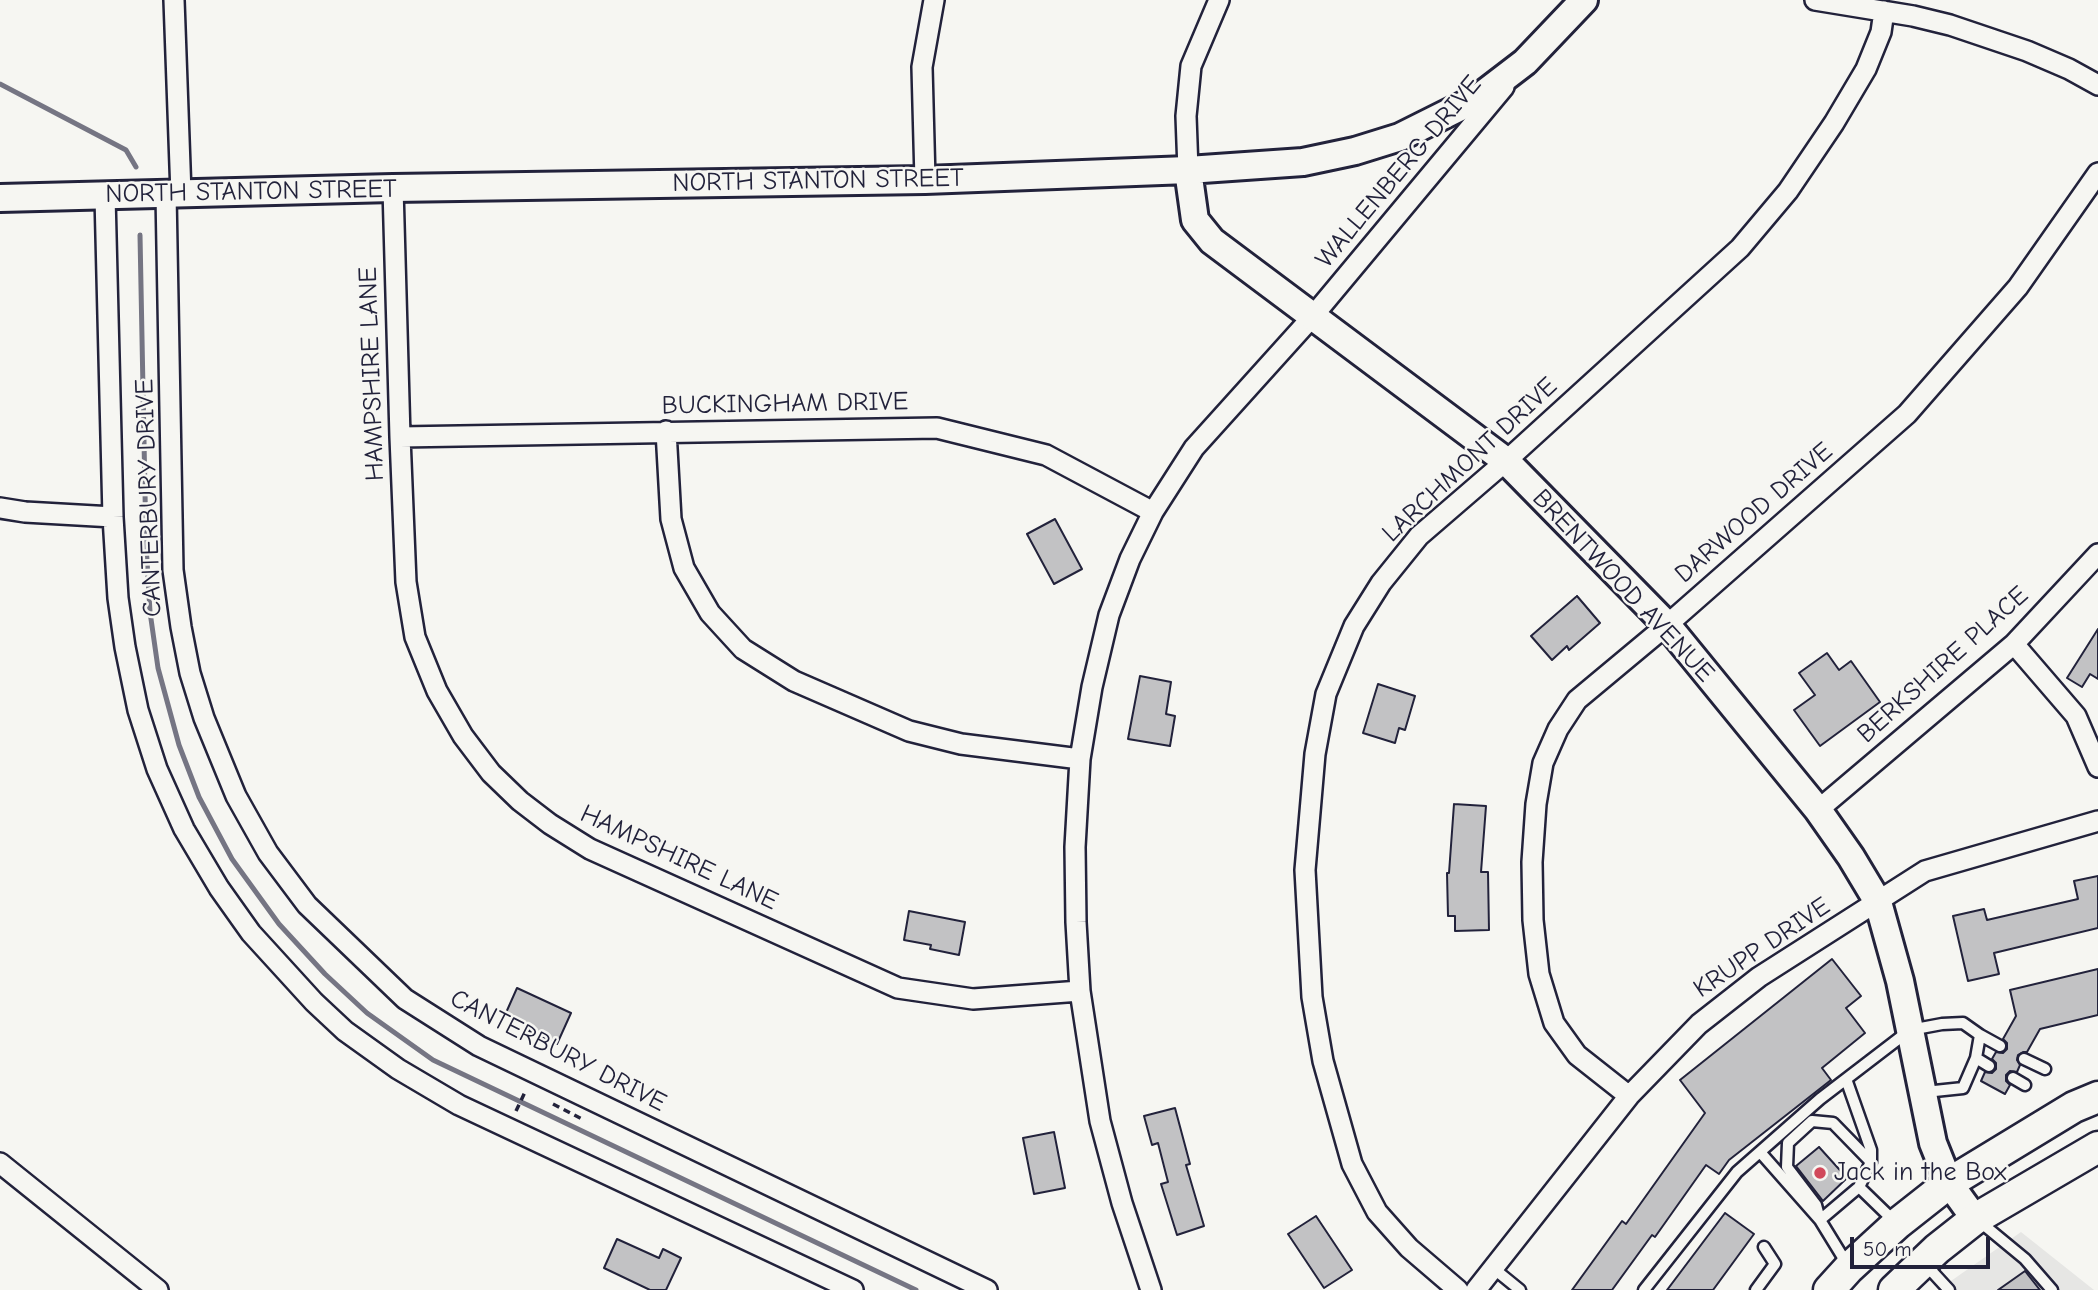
<!DOCTYPE html>
<style>
body{margin:0}
#map{position:relative;width:2098px;height:1290px;overflow:hidden;background:#f6f6f2;font-family:"Comic Neue",sans-serif}
canvas{display:block}
.scale{position:absolute;left:1850px;top:1237px;width:140px;height:32px;box-sizing:border-box;border:4px solid #22223b;border-top:0;padding-left:9px;font-size:21px;line-height:24px;white-space:nowrap;color:#22223b;-webkit-text-stroke:5px #f6f6f2;paint-order:stroke}
</style>
<div id="map">
<canvas width="2098" height="1290"></canvas>
<div class="scale">50 m</div>
</div>
<script>
const c = document.querySelector('canvas').getContext('2d');
c.lineJoin = 'round';
function fill(path, color) { c.fillStyle = color; c.fill(path, 'evenodd'); }
const shape = rows => new Path2D(rows.map(r => 'M' + r).join(''));
function strokePath(path, color, width, dash) { c.strokeStyle = color; c.lineWidth = width; c.lineCap = dash ? 'butt' : 'round'; c.setLineDash(dash || []); c.stroke(path); }
function label(font, color, halo, rows, align = 'center') {
  c.font = font + ' "Comic Neue",sans-serif'; c.lineWidth = 5; c.setLineDash([]); c.textBaseline = 'middle'; c.strokeStyle = halo; c.fillStyle = color; for (const [text, x, y, turn = 0] of rows) {
    c.save(); c.translate(x, y); c.rotate((+turn || 0) * Math.PI / 180); c.textAlign = isNaN(turn) ? turn : align; if (halo) c.strokeText(text, 0, 0); c.fillText(text, 0, 0); c.restore();
  }
}
fill(shape([
 [2021,1232,2094,1290,1938,1290]
]), '#e6e6e4');
strokePath(shape([
 [0,84,126,150,136,167],
 [140,235,146,544,150,612,158,668,179,745,199,797,232,859,279,924,325,974,367,1013,433,1060,916,1290]
]), '#757583', 5);
const building = shape([
 [1055,519,1082,569,1054,584,1027,534,1055,519],
 [1577,596,1600,623,1569,650,1567,646,1552,660,1531,636,1577,596],
 [2098,629,2098,679,2090,674,2082,687,2067,678,2098,629],
 [1827,653,1839,670,1851,661,1880,702,1820,746,1794,710,1815,695,1799,673,1827,653],
 [1140,676,1171,682,1166,714,1175,716,1170,746,1128,739,1140,676],
 [1378,684,1415,696,1405,730,1399,728,1395,743,1363,733,1378,684],
 [1454,804,1486,806,1481,872,1488,872,1489,930,1455,931,1455,916,1448,916,1447,873,1449,873,1454,804],
 [2098,876,2098,928,1994,953,1999,974,1968,981,1953,916,1984,909,1987,920,2078,899,2074,881,2098,876],
 [909,911,965,922,959,955,930,949,931,945,904,940,909,911],
 [1832,959,1861,996,1846,1008,1865,1033,1822,1068,1831,1080,1729,1160,1719,1174,1706,1165,1655,1237,1652,1235,1612,1290,1572,1290,1622,1221,1626,1224,1705,1113,1680,1080,1832,959],
 [2098,969,2098,1015,2040,1029,2027,1052,2023,1052,2018,1055,2017,1060,2020,1065,2017,1072,2010,1071,2006,1075,2006,1081,2010,1085,2005,1094,1981,1081,1985,1072,1992,1073,1996,1069,1996,1063,1992,1059,1996,1052,2003,1053,2007,1049,2007,1043,2003,1039,2016,1016,2010,990,2098,969],
 [517,988,571,1013,557,1044,529,1031,531,1027,505,1015,517,988],
 [1175,1108,1190,1164,1186,1165,1204,1226,1177,1235,1161,1184,1168,1182,1158,1143,1152,1145,1144,1116,1175,1108],
 [1054,1132,1065,1188,1034,1194,1023,1138,1054,1132],
 [1819,1147,1847,1178,1823,1201,1796,1166,1819,1147],
 [1725,1213,1754,1234,1713,1290,1667,1290,1725,1213],
 [1316,1216,1352,1270,1324,1288,1288,1234,1316,1216],
 [617,1239,659,1258,663,1249,681,1258,666,1290,650,1290,604,1268,617,1239],
 [2025,1271,2040,1290,1998,1290,2025,1271]
]);
fill(building, '#c2c2c4');
strokePath(building, '#22223b', 2);
const lane = shape([
 [1980,1035,2000,1046],
 [1976,1058,1989,1066],
 [2024,1059,2045,1069],
 [2013,1078,2025,1085],
 [1846,1079,1871,1150,1871,1162,1859,1187,1894,1221],
 [1760,1152,1820,1220,1847,1264],
 [1859,1187,1820,1220,1816,1205,1787,1167,1788,1143,1812,1121,1833,1123,1871,1162],
 [1979,1221,2025,1259,2052,1290],
 [1926,1265,1949,1290],
 [1493,1268,1520,1290],
 [1644,1290,1737,1172,1820,1099,1910,1030,1942,1024,1963,1023,1980,1035,1976,1058,1963,1088,1925,1092],
 [1756,1290,1775,1264,1764,1247]
]);
const street = shape([
 [174,0,181,194],
 [1815,0,1913,16,1950,25,2027,51,2069,69,2098,85],
 [1188,170,1186,116,1191,66,1219,0],
 [925,180,922,67,934,0],
 [393,188,400,437,406,582,415,637,437,691,463,736,491,773,520,801,550,824,590,849,898,988,973,999,1080,991],
 [166,194,173,570,181,627,190,673,204,718,236,796,268,853,307,905,405,999,479,1046,987,1290],
 [105,196,113,517,118,598,125,647,138,710,157,769,184,829,219,888,251,933,314,1002,345,1031,398,1069,459,1105,853,1290],
 [666,431,671,519,684,568,710,613,743,649,794,681,909,731,961,744,1080,759],
 [400,437,937,428,1046,455,1153,512],
 [0,508,25,512,113,517],
 [2014,644,2076,716,2098,767],
 [1818,810,2014,644,2098,554],
 [1629,1096,1577,1055,1554,1023,1539,974,1533,920,1532,862,1536,804,1543,763,1558,729,1577,700,1667,625,1907,414,2018,287,2098,173],
 [0,1163,158,1290],
 [1151,1290,1122,1203,1100,1121,1080,991,1076,922,1075,847,1080,759,1092,687,1109,615,1130,559,1153,512,1194,448,1313,316,1504,87],
 [1458,1290,1409,1248,1377,1212,1352,1164,1323,1061,1312,997,1305,870,1315,754,1326,694,1354,626,1381,583,1419,536,1506,461,1740,248,1788,191,1834,123,1866,69,1881,32,1884,11],
 [1476,1290,1629,1096,1699,1024,1759,977,1925,871,2098,821]
]);
const secondary = shape([
 [1188,170,1195,220,1212,241,1506,461,1667,625,1818,810,1851,857,1878,902,1900,981,1933,1143,1949,1183,1975,1219],
 [0,198,393,188,925,180,1188,170,1303,162,1355,151,1400,137,1478,98,1525,62,1584,0]
]);
const primary = shape([
 [1829,1290,1849,1268,1897,1224,1949,1183,2074,1107,2098,1097],
 [1894,1290,1937,1249,1975,1219,2098,1147]
]);
strokePath(lane, '#22223b', 15);
strokePath(street, '#22223b', 24);
strokePath(secondary, '#22223b', 32);
strokePath(primary, '#22223b', 35);
strokePath(shape([
 [553,1104,584,1120],
 [516,1111,526,1090]
]), '#22223b', 3.5, [7, 5]);
strokePath(lane, '#f6f6f2', 10);
strokePath(street, '#f6f6f2', 19);
strokePath(secondary, '#f6f6f2', 26);
strokePath(primary, '#f6f6f2', 30);
for (const [x, y, r, color] of [
 [1820,1173,7,"#d1495b"]
]) { const dot = new Path2D(); dot.arc(x, y, r, 0, 2 * Math.PI); c.fillStyle = color; c.fill(dot); strokePath(dot, '#f6f6f2', 2.5); }
label('26px', '#22223b', '#f6f6f2', [
 ["WALLENBERG DRIVE",1399,172,-50],
 ["NORTH STANTON STREET",818,181,-1],
 ["NORTH STANTON STREET",251,192,-1],
 ["HAMPSHIRE LANE",372,374,-92],
 ["BUCKINGHAM DRIVE",785,404,-1],
 ["LARCHMONT DRIVE",1470,460,-43],
 ["CANTERBURY DRIVE",149,498,-92],
 ["DARWOOD DRIVE",1754,513,-41],
 ["BRENTWOOD AVENUE",1623,586,47],
 ["BERKSHIRE PLACE",1943,665,-42],
 ["HAMPSHIRE LANE",679,858,25],
 ["KRUPP DRIVE",1762,948,-34],
 ["CANTERBURY DRIVE",558,1051,27]
]);
label('26px', '#22223b', '#f6f6f2', [
 ["Jack in the Box",1834,1173]
], 'left');
</script>
